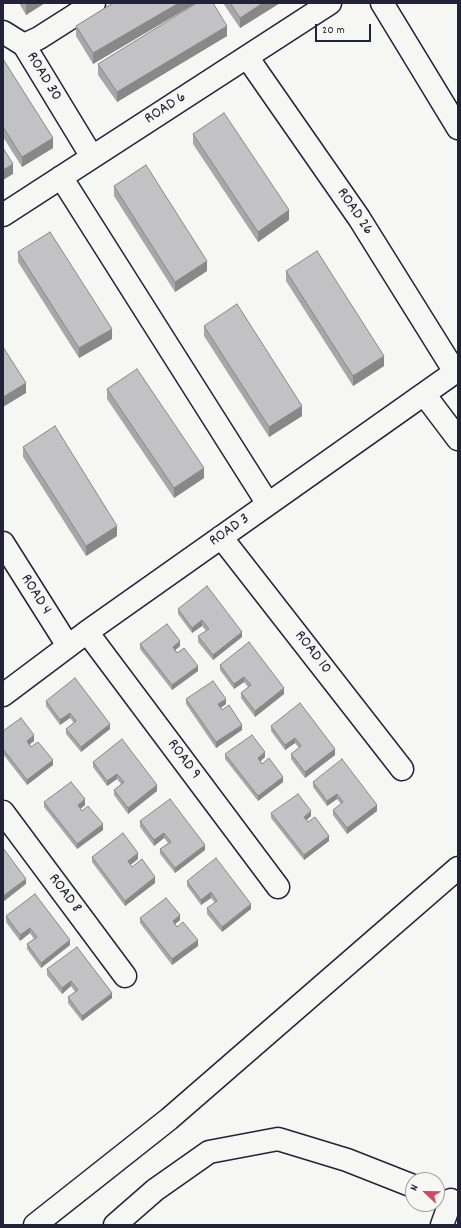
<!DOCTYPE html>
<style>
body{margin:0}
#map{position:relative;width:461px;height:1228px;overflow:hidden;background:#f6f6f2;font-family:Dekko,sans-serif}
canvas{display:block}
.frame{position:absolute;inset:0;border:4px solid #22223b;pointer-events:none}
.north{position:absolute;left:405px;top:1172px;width:40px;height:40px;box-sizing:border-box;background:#f6f6f2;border:1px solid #a1a1a9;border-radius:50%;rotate:292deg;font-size:11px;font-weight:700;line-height:16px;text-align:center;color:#22223b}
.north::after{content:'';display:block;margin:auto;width:14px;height:18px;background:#d1495b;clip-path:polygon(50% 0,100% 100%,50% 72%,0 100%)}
.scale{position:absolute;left:315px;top:24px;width:56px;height:18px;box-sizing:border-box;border:2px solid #22223b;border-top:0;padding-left:5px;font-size:12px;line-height:14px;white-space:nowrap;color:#22223b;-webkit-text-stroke:3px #f6f6f2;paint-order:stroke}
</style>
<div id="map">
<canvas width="461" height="1228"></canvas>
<div class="frame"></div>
<div class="north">N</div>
<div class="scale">20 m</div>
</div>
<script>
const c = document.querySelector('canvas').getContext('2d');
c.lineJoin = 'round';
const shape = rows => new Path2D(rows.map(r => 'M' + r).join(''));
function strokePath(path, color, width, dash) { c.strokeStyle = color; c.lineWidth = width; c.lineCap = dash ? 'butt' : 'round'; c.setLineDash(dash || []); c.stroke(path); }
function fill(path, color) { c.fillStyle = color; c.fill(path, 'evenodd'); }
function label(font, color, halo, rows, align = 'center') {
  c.font = font + ' Dekko,sans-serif'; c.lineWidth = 3; c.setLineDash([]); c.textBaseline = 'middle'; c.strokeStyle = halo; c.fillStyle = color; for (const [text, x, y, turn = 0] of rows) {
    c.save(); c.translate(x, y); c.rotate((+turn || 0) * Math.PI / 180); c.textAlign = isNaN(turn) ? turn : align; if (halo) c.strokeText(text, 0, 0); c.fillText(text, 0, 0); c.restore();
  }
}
const minor = shape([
 [382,3,458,128],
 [3,32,24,45],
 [247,57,359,218,455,372],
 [92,157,24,45,39,38,94,3],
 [61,177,268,504],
 [3,215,330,3],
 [424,394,458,439],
 [221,537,402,769],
 [3,543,68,646],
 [87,632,278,887],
 [3,695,87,632,458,370],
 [3,812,125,976],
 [115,1225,155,1190,209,1152,278,1139,347,1160,413,1186],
 [442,1225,451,1200]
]);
const secondary = shape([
 [35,1225,169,1119,458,868]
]);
strokePath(minor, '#22223b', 25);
strokePath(secondary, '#22223b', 25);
strokePath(minor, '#f6f6f2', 22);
strokePath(secondary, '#f6f6f2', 22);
fill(shape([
 [19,3,45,3,26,15],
 [113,3,196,3,93,64,76,36,76,26],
 [223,3,280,3,240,28],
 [227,36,117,102,98,75,98,64],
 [3,59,53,148,22,167,3,137],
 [193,134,289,220,258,242,193,144],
 [114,186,207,271,175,292,114,196],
 [18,252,112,339,79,358,18,262],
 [286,271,384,366,353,386,286,281],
 [204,326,302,416,269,437,204,336],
 [107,389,204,478,174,498,107,399],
 [23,447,117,536,86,556,23,457],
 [178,609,242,637,213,660,198,642,198,636,206,631,202,626,192,633,178,614],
 [140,644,180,646,175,650,177,653,198,671,172,690,140,649],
 [220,665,284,694,255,717,241,698,241,693,248,687,244,682,234,689,220,670],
 [186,699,226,704,221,708,222,710,242,730,216,748,186,704],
 [46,701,110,729,81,752,66,734,66,729,74,723,70,718,60,725,46,706],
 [271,726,335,755,305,778,291,759,291,754,299,748,295,743,285,750,271,731],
 [3,731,34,741,30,744,31,747,53,765,27,785,3,754],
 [225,754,265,757,261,761,262,764,283,782,258,801,225,759],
 [93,762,157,791,128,814,114,795,114,790,121,784,117,779,107,786,93,767],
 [313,782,377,811,347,834,333,815,333,810,341,804,337,799,327,806,313,787],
 [44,802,85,805,80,809,82,811,103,830,77,849,44,807],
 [271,813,311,816,307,820,308,822,329,841,304,860,271,818],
 [140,821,205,850,175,873,160,854,160,849,168,843,164,838,154,846,140,827],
 [92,857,138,859,130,865,132,867,155,883,125,906,92,862],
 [187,881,251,909,222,932,207,914,207,908,215,903,211,898,201,905,187,886],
 [6,916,70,945,41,968,27,949,27,944,34,939,30,933,20,941,6,922],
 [140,918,180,920,175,924,177,927,198,946,172,965,140,923],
 [47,969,112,998,82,1021,68,1003,68,997,75,992,71,986,62,994,47,975]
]), '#a7a7a9');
fill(shape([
 [28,3,45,3,26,15,26,4],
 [179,3,196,3,93,64,93,53],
 [263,3,280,3,240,28,240,18],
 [227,26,227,36,117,102,117,92],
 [53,138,53,148,22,167,22,157],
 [13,164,13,174,3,180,3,170],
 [289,210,289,220,258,242,258,232],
 [207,261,207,271,175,292,175,282],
 [112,329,112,339,79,358,79,348],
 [384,356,384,366,353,386,353,376],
 [26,383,26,393,3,407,3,397],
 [302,406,302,416,269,437,269,427],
 [204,468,204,478,174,498,174,488],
 [117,526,117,536,86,556,86,546],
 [202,620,202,626,192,633,192,628],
 [242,632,242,637,213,660,213,655],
 [180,641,180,646,173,652,173,647],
 [198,666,198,671,172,690,172,685],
 [244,677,244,682,234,689,234,684],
 [284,688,284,694,255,717,255,711],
 [226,699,226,704,218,709,218,704],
 [70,713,70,718,60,725,60,720],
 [110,724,110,729,81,752,81,747],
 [242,725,242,730,216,748,216,742],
 [34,735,34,741,27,746,27,741],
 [295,738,295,743,285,750,285,745],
 [335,749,335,755,305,778,305,772],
 [265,752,265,757,258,763,258,758],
 [53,760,53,765,27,785,27,780],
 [117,774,117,779,107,786,107,781],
 [283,777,283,782,258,801,258,796],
 [157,785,157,791,128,814,128,808],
 [337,794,337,799,327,806,327,801],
 [85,799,85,805,78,811,78,805],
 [377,805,377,811,347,834,347,828],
 [311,811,311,816,304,822,304,817],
 [103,824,103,830,77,849,77,844],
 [164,833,164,838,154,846,154,840],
 [329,836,329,841,304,860,304,855],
 [205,845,205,850,175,873,175,868],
 [138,853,138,859,128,867,128,861],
 [155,877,155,883,125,906,125,901],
 [26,879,26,884,3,902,3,896],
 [211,892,211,898,201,905,201,900],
 [251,904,251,909,222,932,222,927],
 [180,915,180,920,173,926,173,921],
 [30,928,30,933,20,941,20,935],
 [70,940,70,945,41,968,41,963],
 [198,940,198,946,172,965,172,959],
 [71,981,71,986,62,994,62,988],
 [112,993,112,998,82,1021,82,1016]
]), '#888889');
const building = shape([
 [113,3,179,3,93,53,76,26,113,3],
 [197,3,213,3,227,26,117,92,98,64,197,3],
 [230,3,263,3,240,18,230,3],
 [3,59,53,138,22,157,3,127,3,59],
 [224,113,289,210,258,232,193,134,224,113],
 [3,148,13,164,3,170,3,148],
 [146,165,207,261,175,282,114,186,146,165],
 [50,232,112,329,79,348,18,252,50,232],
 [317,251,384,356,353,376,286,271,317,251],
 [237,304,302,406,269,427,204,326,237,304],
 [3,347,26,383,3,397,3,347],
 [137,369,204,468,174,488,107,389,137,369],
 [55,426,117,526,86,546,23,447,55,426],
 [207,586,242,632,213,655,198,636,209,629,202,620,192,628,178,609,207,586],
 [167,624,180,641,173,647,177,653,184,648,198,666,172,685,140,644,167,624],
 [249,642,284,688,255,711,241,693,251,685,244,677,234,684,220,665,249,642],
 [75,678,110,724,81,747,66,729,76,721,70,713,60,720,46,701,75,678],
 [213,681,226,699,218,704,222,710,229,705,242,725,216,742,186,699,213,681],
 [300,703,335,749,305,772,291,754,301,746,295,738,285,745,271,726,300,703],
 [21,718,34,735,27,741,31,747,38,742,53,760,27,780,3,749,3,731,21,718],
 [252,735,265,752,258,758,262,764,269,758,283,777,258,796,225,754,252,735],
 [122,739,157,785,128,808,114,790,124,782,117,774,107,781,93,762,122,739],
 [342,759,377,805,347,828,333,810,343,802,337,794,327,801,313,782,342,759],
 [71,782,85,799,78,805,82,811,88,806,103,824,77,844,44,802,71,782],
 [298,794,311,811,304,817,308,822,315,817,329,836,304,855,271,813,298,794],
 [170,799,205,845,175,868,160,849,171,842,164,833,154,840,140,821,170,799],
 [123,833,138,853,128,861,132,867,142,859,155,877,125,901,92,857,123,833],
 [3,848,26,879,3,896,3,848],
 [216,858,251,904,222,927,207,908,217,901,211,892,201,900,187,881,216,858],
 [35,894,70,940,41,963,27,944,37,937,30,928,20,935,6,916,35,894],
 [166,898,180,915,173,921,177,927,183,922,198,940,172,959,140,918,166,898],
 [77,947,112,993,82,1016,68,997,78,990,71,981,62,988,47,969,77,947]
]);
fill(building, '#c2c2c4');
strokePath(building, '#888889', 1);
label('16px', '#22223b', '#f6f6f2', [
 ["ROAD 30",43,77,59],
 ["ROAD 6",166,109,-33],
 ["ROAD 26",354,212,56],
 ["ROAD 3",230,531,-35],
 ["ROAD 4",35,595,58],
 ["ROAD 10",312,653,52],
 ["ROAD 9",183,760,53],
 ["ROAD 8",64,894,53]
]);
</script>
